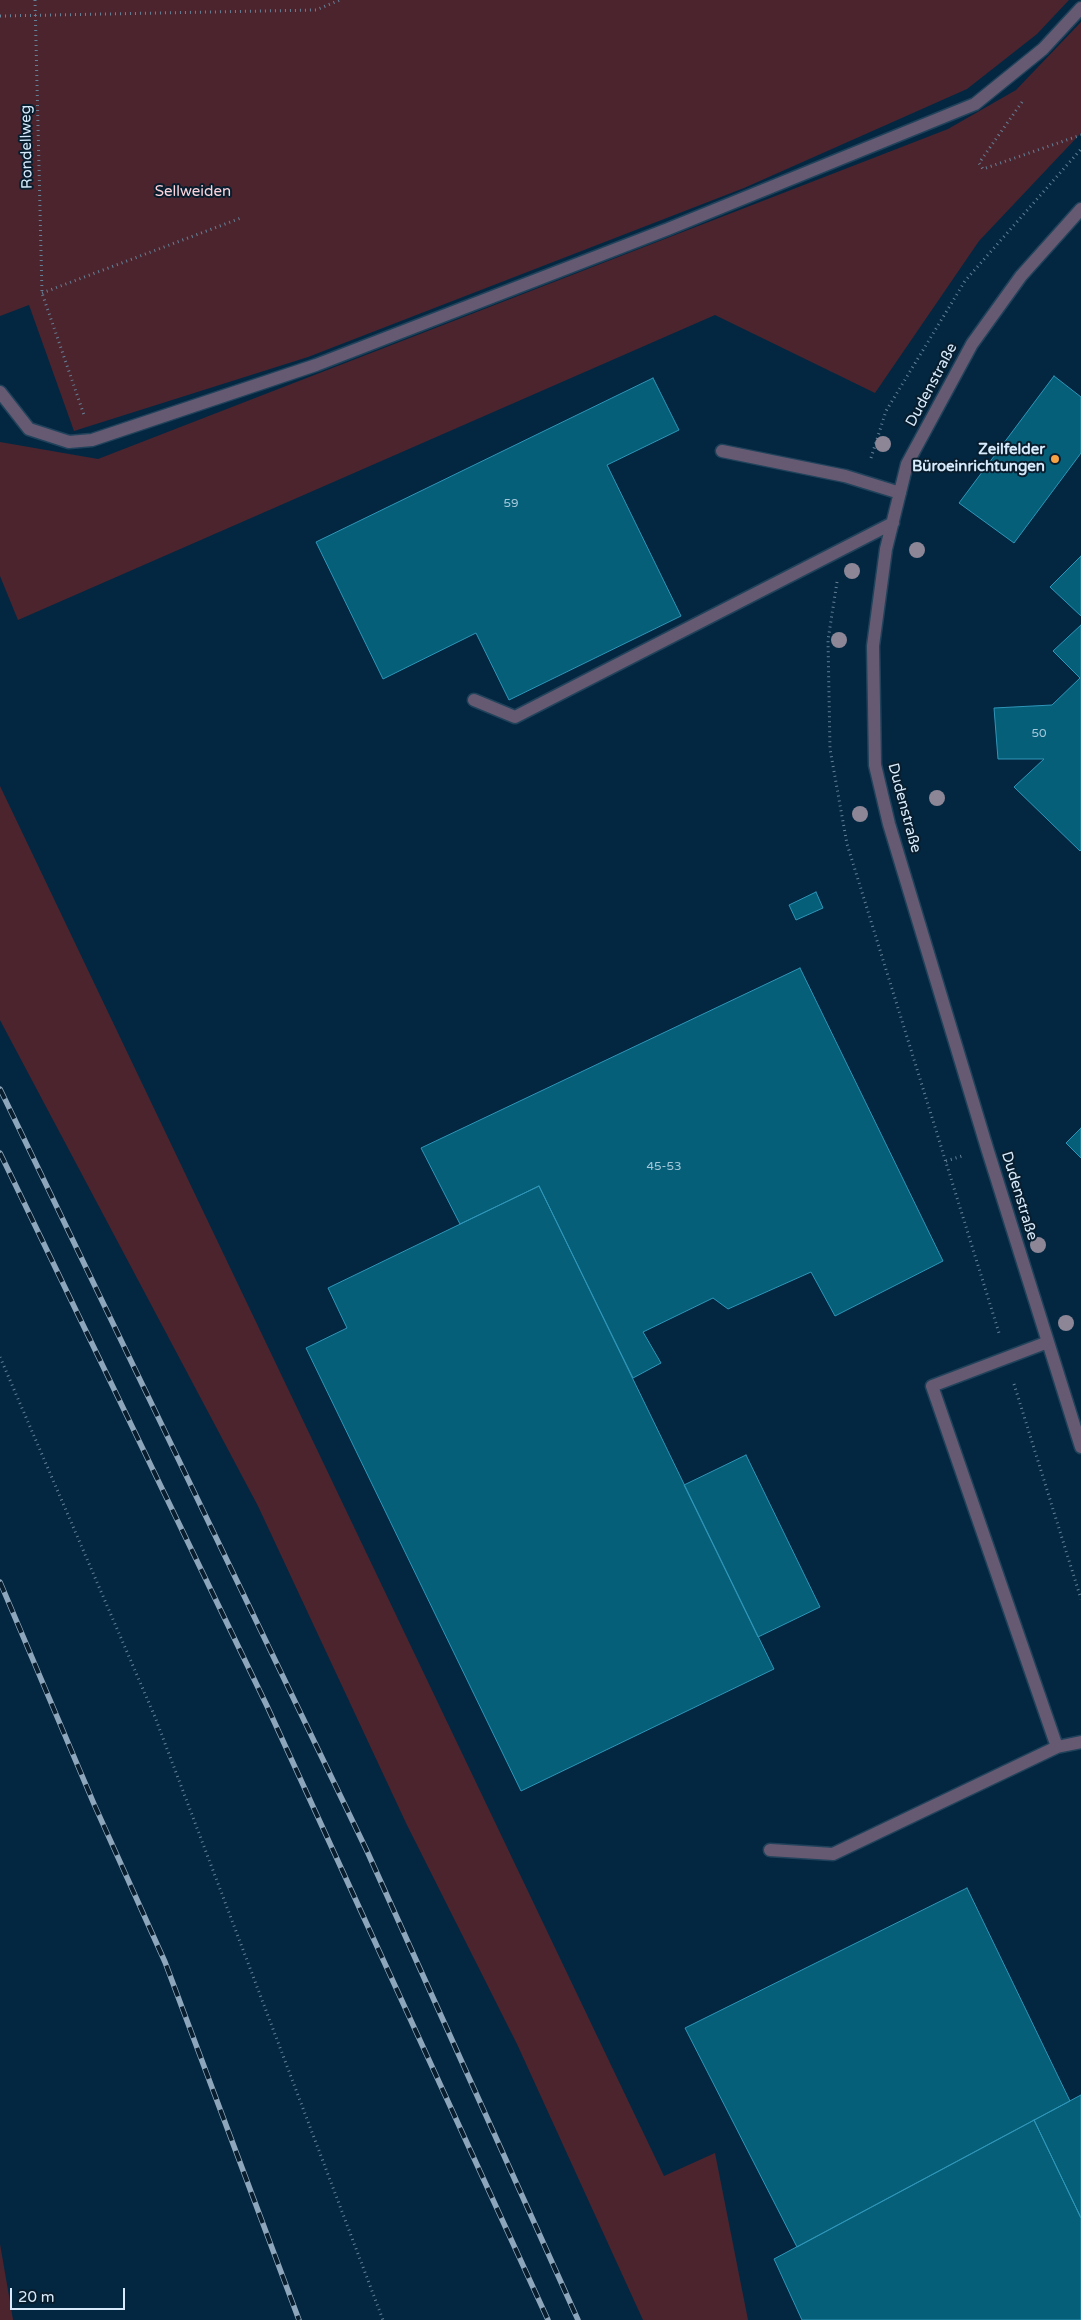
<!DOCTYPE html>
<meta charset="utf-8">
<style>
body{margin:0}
#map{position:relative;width:1081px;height:2320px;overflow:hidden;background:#032741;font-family:"Varela Round",sans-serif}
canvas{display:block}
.scale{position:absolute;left:10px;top:2288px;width:115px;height:22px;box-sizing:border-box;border:2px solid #d7ebfc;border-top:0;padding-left:6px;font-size:15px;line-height:18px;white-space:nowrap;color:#d7ebfc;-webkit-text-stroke:4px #081d2d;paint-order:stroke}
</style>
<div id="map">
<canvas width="1081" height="2320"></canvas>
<div class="scale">20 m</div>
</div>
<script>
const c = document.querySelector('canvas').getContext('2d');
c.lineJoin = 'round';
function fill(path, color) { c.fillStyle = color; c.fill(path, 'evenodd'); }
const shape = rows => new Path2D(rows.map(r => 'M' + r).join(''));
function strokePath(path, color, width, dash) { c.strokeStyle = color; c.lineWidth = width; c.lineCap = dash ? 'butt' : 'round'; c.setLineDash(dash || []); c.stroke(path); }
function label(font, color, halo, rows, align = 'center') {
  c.font = font + ' "Varela Round",sans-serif'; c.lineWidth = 4; c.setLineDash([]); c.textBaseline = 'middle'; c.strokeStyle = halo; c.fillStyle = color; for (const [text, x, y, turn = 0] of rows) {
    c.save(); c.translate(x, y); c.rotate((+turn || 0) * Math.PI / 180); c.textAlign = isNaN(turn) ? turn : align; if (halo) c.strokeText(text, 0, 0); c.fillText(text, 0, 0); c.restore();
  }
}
fill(shape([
 [0,0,1069,0,1037,34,967,89,744,188,308,357,74,431,29,305,0,316],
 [1081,22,1081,133,979,241,875,393,715,315,18,620,0,576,0,442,98,459,948,129,1016,90],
 [0,786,664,2176,715,2153,748,2320,643,2320,517,2044,407,1825,258,1506,0,1020],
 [0,2244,9,2296,13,2320,0,2320]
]), '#4c242e');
const building = shape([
 [1054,376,1081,397,1081,453,1014,543,959,503,1054,376],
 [653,378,679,430,607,465,681,616,509,700,476,633,383,679,316,542,653,378],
 [1081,556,1081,616,1050,587,1081,556],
 [1081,625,1081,850,1080,851,1014,787,1044,759,998,759,994,708,1052,705,1080,678,1053,651,1081,625],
 [816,892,823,908,796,920,789,905,816,892],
 [800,968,943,1261,835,1316,811,1272,728,1309,713,1298,643,1332,661,1363,633,1378,539,1186,460,1224,421,1148,800,968],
 [1081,1128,1081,1158,1066,1143,1081,1128],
 [539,1186,774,1669,521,1791,306,1348,347,1328,328,1288,539,1186],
 [746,1455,820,1607,758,1637,684,1485,746,1455],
 [967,1888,1070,2101,797,2247,685,2028,967,1888],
 [1081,2095,1081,2218,1034,2120,1081,2095],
 [1034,2120,1081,2218,1081,2320,802,2320,774,2259,1034,2120]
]);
fill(building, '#065f78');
strokePath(building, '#2f96b9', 1);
const minor = shape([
 [1081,209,1021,276,972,344,907,464,886,549,873,646,875,765,889,824,987,1148,1081,1447],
 [0,392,29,429,69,442,92,440,316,365,668,229,975,104,1043,49,1081,8],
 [722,451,845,476,900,493],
 [474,700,515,717,893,523],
 [1048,1342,932,1386,1057,1747,1081,1742],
 [770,1850,833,1854,1057,1747]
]);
strokePath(minor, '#21425b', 15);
strokePath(shape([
 [35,0,42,293,84,415],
 [0,16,316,10,340,0],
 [1022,102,979,163,983,169,1081,135],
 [42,293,241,218],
 [871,458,886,411,965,281,1081,149],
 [837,582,828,640,830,749,847,844,999,1333],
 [946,1161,962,1156],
 [0,1357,155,1717,383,2320],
 [1014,1384,1081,1599]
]), '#658197', 3, [1, 4]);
strokePath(minor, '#655a72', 12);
const rail = shape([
 [0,1089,367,1851,578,2320],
 [0,1153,267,1706,548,2320],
 [0,1582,94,1804,165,1962,299,2320]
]);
strokePath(rail, '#8da6bb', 5.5);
strokePath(rail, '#081d2d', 4, [11]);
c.fillStyle = '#8c8696';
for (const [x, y] of [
 [883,444],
 [917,550],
 [852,571],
 [839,640],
 [937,798],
 [860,814],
 [1038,1245],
 [1066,1323]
]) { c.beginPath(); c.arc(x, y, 8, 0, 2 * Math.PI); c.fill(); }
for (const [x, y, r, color] of [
 [1055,459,5,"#f6a246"]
]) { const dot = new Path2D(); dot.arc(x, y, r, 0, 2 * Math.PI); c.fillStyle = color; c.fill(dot); strokePath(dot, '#081d2d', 2); }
label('12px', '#a3c8db', null, [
 ["59",511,504],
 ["50",1039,734],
 ["45-53",664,1167]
]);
label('15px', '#d7ebfc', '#081d2d', [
 ["Rondellweg",27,147,-91],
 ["Dudenstraße",932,385,-62],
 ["Dudenstraße",904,808,75],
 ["Dudenstraße",1019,1196,73]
]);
label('15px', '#fcd3db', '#081d2d', [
 ["Sellweiden",193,192]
]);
label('bold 15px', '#d7ebfc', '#081d2d', [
 ["Zeilfelder",1045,450],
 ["Büroeinrichtungen",1045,467]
], 'right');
</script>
